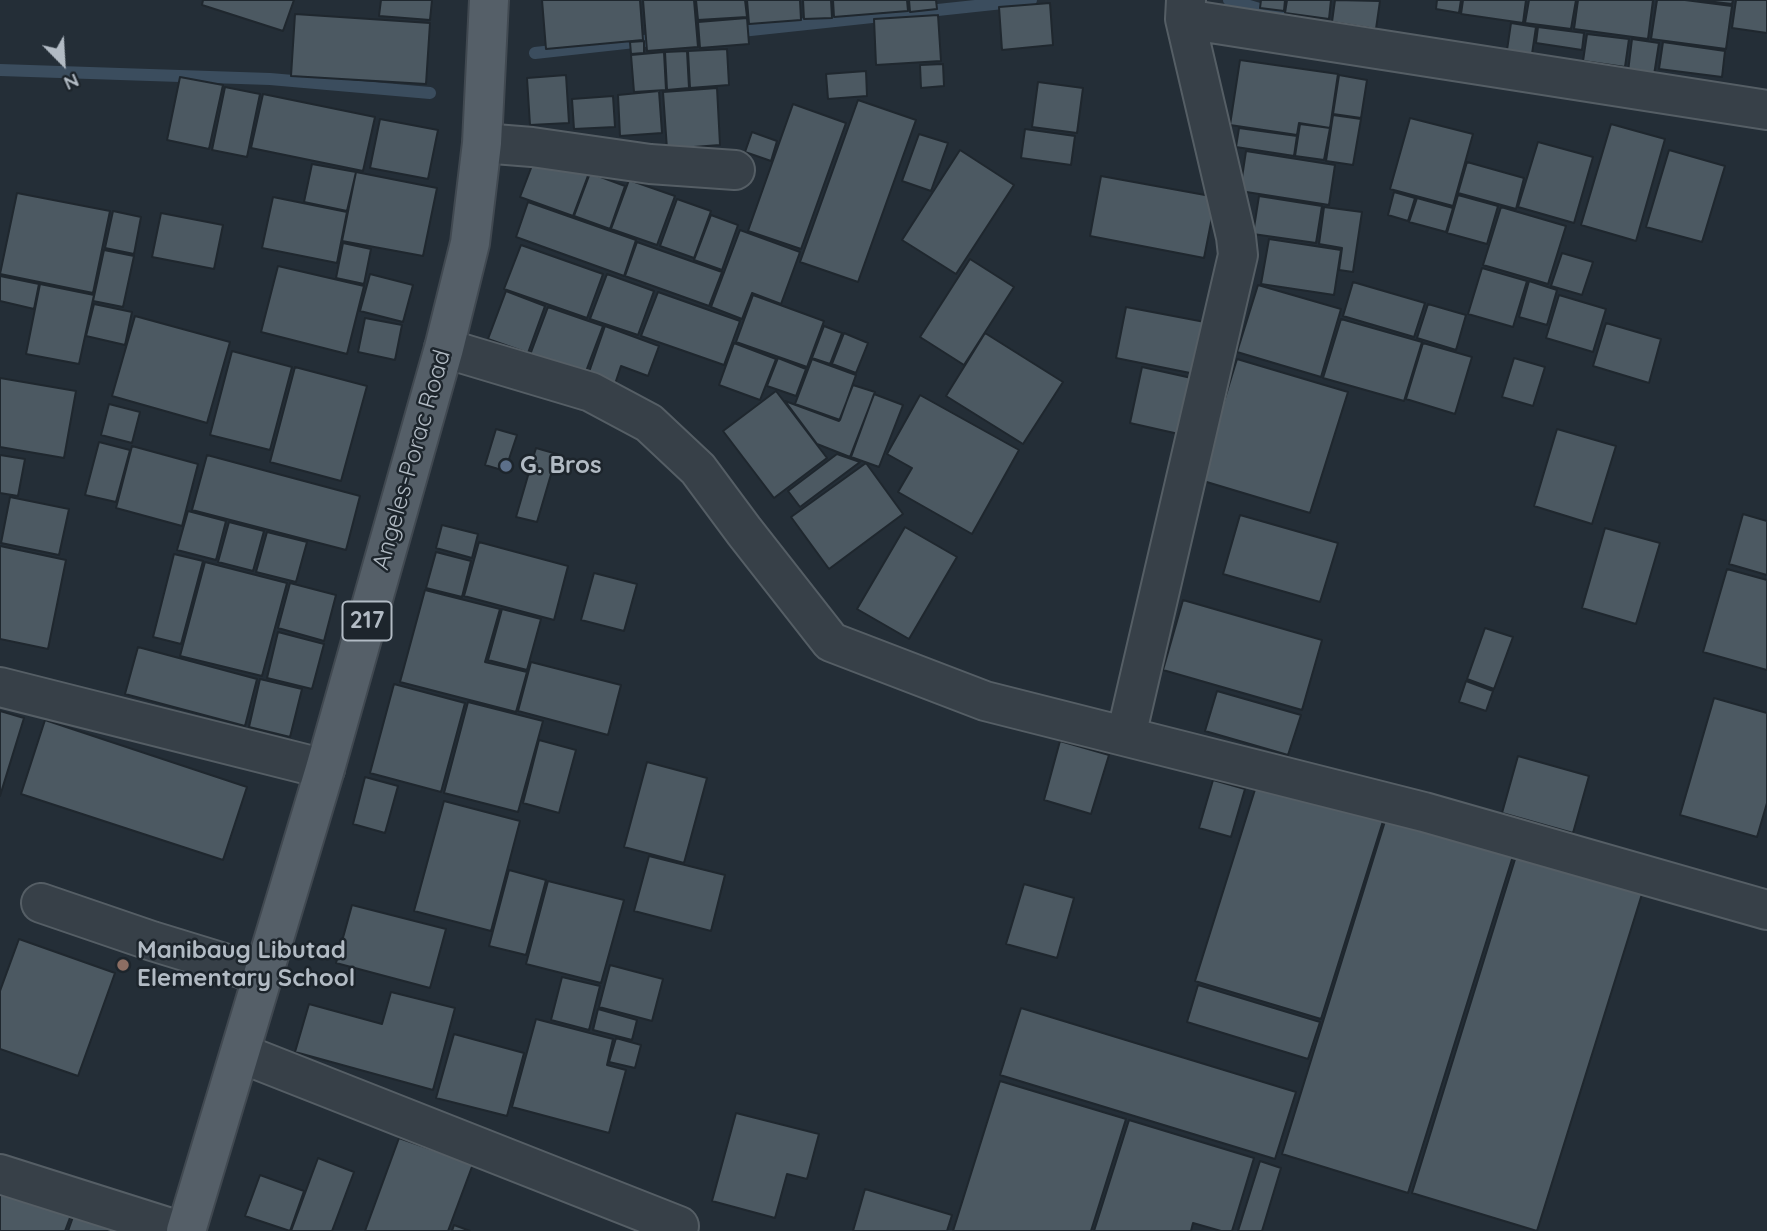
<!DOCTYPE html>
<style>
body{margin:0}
#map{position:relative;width:1767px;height:1231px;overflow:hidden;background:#242e37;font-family:Quicksand,sans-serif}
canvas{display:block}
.north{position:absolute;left:28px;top:28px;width:70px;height:70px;-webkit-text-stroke:5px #1d252c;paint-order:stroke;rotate:156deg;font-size:19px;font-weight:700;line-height:28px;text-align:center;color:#b2bbc4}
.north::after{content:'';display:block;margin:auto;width:24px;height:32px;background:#b2bbc4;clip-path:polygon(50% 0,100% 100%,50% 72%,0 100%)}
</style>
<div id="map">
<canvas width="1767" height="1231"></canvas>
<div class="north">N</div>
</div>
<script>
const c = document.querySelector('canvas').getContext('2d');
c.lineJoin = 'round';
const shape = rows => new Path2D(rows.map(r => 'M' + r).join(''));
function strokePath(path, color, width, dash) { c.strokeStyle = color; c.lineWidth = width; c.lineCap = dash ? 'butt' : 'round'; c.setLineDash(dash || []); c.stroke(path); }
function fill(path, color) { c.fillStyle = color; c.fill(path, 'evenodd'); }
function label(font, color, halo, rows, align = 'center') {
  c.font = font + ' Quicksand,sans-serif'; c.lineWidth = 5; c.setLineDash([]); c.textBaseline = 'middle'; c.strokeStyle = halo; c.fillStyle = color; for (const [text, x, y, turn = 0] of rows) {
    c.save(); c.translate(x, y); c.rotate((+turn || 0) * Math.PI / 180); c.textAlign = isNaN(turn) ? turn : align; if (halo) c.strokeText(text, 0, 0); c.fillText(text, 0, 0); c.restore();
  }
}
strokePath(shape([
 [1229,0,1290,18],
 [732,32,1031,0],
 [535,53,662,39],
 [0,70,270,79,430,93]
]), '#3b4d5e', 12);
const building = shape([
 [203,0,294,0,283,31,202,5,203,0],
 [381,0,432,0,430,20,379,16,381,0],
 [542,0,640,0,643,40,546,49,542,0],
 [643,0,694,0,698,47,647,51,643,0],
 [696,0,745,0,747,17,698,20,696,0],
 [747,0,800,0,801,20,749,24,747,0],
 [803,0,831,0,832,18,804,19,803,0],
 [833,0,907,0,908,11,834,17,833,0],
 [909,0,936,0,937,9,910,12,909,0],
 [1261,0,1285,0,1284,11,1260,8,1261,0],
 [1287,0,1331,0,1329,19,1285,13,1287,0],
 [1335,0,1380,1,1376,29,1332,22,1335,0],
 [1437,0,1461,0,1459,13,1436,9,1437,0],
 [1463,0,1526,0,1523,23,1461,14,1463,0],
 [1529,0,1576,0,1571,29,1525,23,1529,0],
 [1578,0,1653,0,1648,39,1574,29,1578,0],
 [1657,0,1685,0,1732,6,1726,49,1651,39,1657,0],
 [1698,0,1733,0,1732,4,1698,0],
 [1736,0,1767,0,1767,33,1732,28,1736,0],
 [1050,3,1053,45,1002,50,999,7,1050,3],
 [295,14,430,23,426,84,291,76,295,14],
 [938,15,941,61,876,65,874,19,938,15],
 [747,18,749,44,700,48,698,22,747,18],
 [1511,23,1536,27,1532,54,1507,50,1511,23],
 [1538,27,1584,33,1582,50,1536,43,1538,27],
 [1587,34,1629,39,1625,67,1583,61,1587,34],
 [1632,39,1659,43,1654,75,1628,72,1632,39],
 [644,41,644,53,631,54,630,42,644,41],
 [1663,42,1725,51,1722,77,1659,69,1663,42],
 [727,49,729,85,690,88,688,51,727,49],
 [687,51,689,88,667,90,665,52,687,51],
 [664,52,666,90,634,92,631,55,664,52],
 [1240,60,1338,74,1330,128,1299,123,1297,135,1230,125,1240,60],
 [943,64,944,86,921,88,920,65,943,64],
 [866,71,867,96,828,99,826,74,866,71],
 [566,75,569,123,530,125,527,78,566,75],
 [1339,75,1367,80,1361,118,1333,114,1339,75],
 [180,77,223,85,209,149,167,140,180,77],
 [1038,82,1083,88,1077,133,1032,127,1038,82],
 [225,87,260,94,247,157,212,150,225,87],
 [717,88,720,145,667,149,663,92,717,88],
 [659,91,662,133,620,136,618,95,659,91],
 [263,94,375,117,363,171,251,148,263,94],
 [613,96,615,127,574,129,572,99,613,96],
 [858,100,916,120,858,282,800,262,858,100],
 [793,104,846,123,801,249,748,231,793,104],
 [1333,115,1361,119,1353,165,1326,161,1333,115],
 [1410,118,1473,134,1453,206,1390,189,1410,118],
 [380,119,438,130,428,179,370,168,380,119],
 [1300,124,1330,128,1324,160,1295,156,1300,124],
 [1611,124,1665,139,1636,241,1581,225,1611,124],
 [1239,128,1297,136,1294,156,1236,147,1239,128],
 [1025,129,1075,136,1071,165,1021,158,1025,129],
 [752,132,777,141,771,161,745,152,752,132],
 [919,134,948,143,931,191,902,181,919,134],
 [1538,142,1593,157,1574,223,1518,207,1538,142],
 [960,150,1014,185,956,274,902,240,960,150],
 [1669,150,1725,166,1702,242,1646,227,1669,150],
 [1246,151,1335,165,1329,205,1240,191,1246,151],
 [536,155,589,173,573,216,520,197,536,155],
 [1467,162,1524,178,1516,209,1458,193,1467,162],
 [312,164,356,172,347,211,304,202,312,164],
 [356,172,437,188,423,256,342,241,356,172],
 [590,173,625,186,610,229,574,216,590,173],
 [1101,176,1216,197,1204,258,1090,236,1101,176],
 [629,180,675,196,657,245,611,229,629,180],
 [1394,192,1415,198,1408,221,1388,215,1394,192],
 [17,193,110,211,93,293,0,274,17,193],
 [1458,195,1498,206,1487,244,1447,233,1458,195],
 [1259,196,1322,206,1316,243,1253,234,1259,196],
 [273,197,347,212,337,263,262,248,273,197],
 [1417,198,1453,208,1446,232,1409,222,1417,198],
 [677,199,711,211,694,258,660,246,677,199],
 [528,202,636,240,624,276,516,237,528,202],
 [1324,207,1362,212,1353,272,1339,270,1342,248,1319,244,1324,207],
 [1501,207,1566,226,1548,284,1483,265,1501,207],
 [113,211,141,217,134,254,105,248,113,211],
 [161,213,223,225,214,269,152,257,161,213],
 [711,215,738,225,722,270,694,260,711,215],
 [740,230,800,252,781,304,752,293,742,319,711,307,740,230],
 [1269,239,1341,250,1334,295,1261,284,1269,239],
 [637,242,722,272,709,306,625,276,637,242],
 [343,243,371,249,364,284,336,278,343,243],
 [521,245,603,274,587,318,504,289,521,245],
 [104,250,134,256,123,307,93,301,104,250],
 [1562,253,1593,262,1582,295,1551,286,1562,253],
 [970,259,1014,287,964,365,920,337,970,259],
 [278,266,364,286,347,354,261,332,278,266],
 [1482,268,1527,281,1513,327,1468,314,1482,268],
 [370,274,413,285,403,322,360,311,370,274],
 [607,274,654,291,638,335,590,319,607,274],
 [0,276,39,284,34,309,0,301,0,276],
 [1529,281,1557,290,1547,325,1519,317,1529,281],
 [1353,282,1425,303,1414,337,1343,316,1353,282],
 [40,284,94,295,79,364,26,354,40,284],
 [1258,285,1341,309,1321,377,1237,352,1258,285],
 [506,291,545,306,528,353,488,339,506,291],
 [658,292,740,321,724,365,641,336,658,292],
 [753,295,824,321,807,367,736,342,753,295],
 [1559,295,1606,309,1593,352,1546,338,1559,295],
 [94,304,132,312,125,345,86,336,94,304],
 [1428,304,1466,315,1456,350,1417,338,1428,304],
 [548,307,603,326,585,374,530,355,548,307],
 [1126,307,1210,323,1200,375,1116,358,1126,307],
 [135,316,230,342,207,423,112,396,135,316],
 [365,318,402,325,395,360,358,352,365,318],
 [1341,319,1422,342,1404,401,1323,378,1341,319],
 [1606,323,1661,339,1649,383,1593,366,1606,323],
 [605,326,659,346,648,376,621,366,615,384,588,375,605,326],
 [824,326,842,333,830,364,812,358,824,326],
 [844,333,868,343,856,373,832,364,844,333],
 [985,333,1063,382,1023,444,946,396,985,333],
 [734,343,776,359,760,400,719,385,734,343],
 [1423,343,1472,357,1455,414,1406,399,1423,343],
 [232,351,292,367,270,450,210,435,232,351],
 [778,358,806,369,796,396,767,386,778,358],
 [1514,358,1545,367,1533,406,1502,397,1514,358],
 [812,359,856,375,840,420,795,404,812,359],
 [1237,359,1348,392,1310,513,1200,480,1237,359],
 [295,367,367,386,341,481,270,462,295,367],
 [1142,367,1205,381,1192,437,1130,423,1142,367],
 [0,378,76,391,64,458,0,447,0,378],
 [853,385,875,392,850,457,817,444,785,401,839,421,853,385],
 [776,391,827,458,774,498,723,431,776,391],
 [874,394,903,405,879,467,851,457,874,394],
 [920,395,1019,450,972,534,898,492,912,468,887,454,920,395],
 [109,404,140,412,132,443,101,435,109,404],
 [496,429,517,435,505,471,485,465,496,429],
 [1557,429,1616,446,1592,524,1534,506,1557,429],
 [99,442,130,450,116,502,85,495,99,442],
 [132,446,198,464,182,526,116,508,132,446],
 [536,448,557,454,537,522,516,517,536,448],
 [837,454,860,462,800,507,788,491,837,454],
 [0,455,25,459,18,496,0,493,0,455],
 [207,455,360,496,346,550,192,510,207,455],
 [866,463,903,514,829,569,791,517,866,463],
 [10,497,69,509,59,555,1,543,10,497],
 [188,511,226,521,216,560,177,550,188,511],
 [1743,514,1767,521,1767,575,1729,564,1743,514],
 [1240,515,1338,543,1320,602,1223,574,1240,515],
 [229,522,264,531,253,571,218,562,229,522],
 [442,525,478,534,472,558,436,548,442,525],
 [905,527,957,557,909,639,857,609,905,527],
 [1605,528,1660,543,1636,624,1582,608,1605,528],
 [267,532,307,542,296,582,256,572,267,532],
 [479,542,568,566,554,620,464,596,479,542],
 [0,546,66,560,48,649,0,639,0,546],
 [436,552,471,561,462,597,426,588,436,552],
 [174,554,203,561,181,644,153,637,174,554],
 [205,562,287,583,262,676,180,656,205,562],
 [1727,569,1767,580,1767,670,1703,652,1727,569],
 [594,573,637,584,624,631,581,620,594,573],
 [290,583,336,595,324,641,278,628,290,583],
 [425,590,500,609,485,662,527,672,516,712,400,682,425,590],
 [1183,600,1322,640,1302,710,1163,670,1183,600],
 [502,609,541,619,527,670,488,660,502,609],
 [1485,628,1513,637,1494,689,1467,679,1485,628],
 [278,632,324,644,312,689,267,678,278,632],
 [138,647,257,679,245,726,125,694,138,647],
 [531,662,621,685,608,735,518,711,531,662],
 [260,679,302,689,290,737,249,727,260,679],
 [1466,681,1493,691,1486,711,1459,702,1466,681],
 [394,684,465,703,441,792,370,773,394,684],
 [1217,691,1301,715,1288,755,1205,731,1217,691],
 [1714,698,1767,713,1767,803,1757,837,1680,815,1714,698],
 [468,702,543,721,518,812,444,793,468,702],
 [0,711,24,718,0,796,0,711],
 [45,720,247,787,223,860,21,794,45,720],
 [539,740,576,750,559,813,523,803,539,740],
 [1060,741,1109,755,1091,814,1044,800,1060,741],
 [1518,756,1589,776,1573,833,1502,813,1518,756],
 [647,762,707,778,684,863,624,847,647,762],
 [365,777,398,786,385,833,353,824,365,777],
 [1213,780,1245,789,1231,837,1199,828,1213,780],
 [1258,780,1384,818,1321,1019,1195,981,1258,780],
 [444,801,520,821,491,931,414,911,444,801],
 [1386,818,1513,856,1408,1193,1282,1154,1386,818],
 [649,856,725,875,711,931,634,911,649,856],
 [1516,856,1642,894,1537,1231,1412,1193,1516,856],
 [509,870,546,880,526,955,489,946,509,870],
 [548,881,624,900,601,983,526,964,548,881],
 [1024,884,1074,898,1057,958,1006,944,1024,884],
 [352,905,446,929,430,988,336,963,352,905],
 [19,939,115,973,78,1076,0,1049,0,991,19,939],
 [610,965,663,979,652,1021,599,1007,610,965],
 [562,977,600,986,589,1030,551,1020,562,977],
 [1198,985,1320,1022,1308,1059,1187,1022,1198,985],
 [391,992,455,1008,433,1090,295,1052,309,1004,382,1024,391,992],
 [1021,1008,1296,1092,1275,1159,1000,1075,1021,1008],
 [598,1009,637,1020,632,1040,593,1030,598,1009],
 [536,1019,613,1039,607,1065,626,1070,609,1133,512,1107,536,1019],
 [454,1034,524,1053,507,1116,436,1098,454,1034],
 [616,1038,641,1045,635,1068,609,1062,616,1038],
 [1000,1081,1126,1119,1091,1231,953,1231,1000,1081],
 [736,1113,819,1134,807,1179,787,1174,775,1218,712,1201,736,1113],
 [1129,1120,1254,1158,1232,1231,1221,1231,1193,1223,1191,1231,1094,1231,1129,1120],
 [399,1138,473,1164,448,1231,365,1231,399,1138],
 [318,1158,354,1172,332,1231,291,1231,318,1158],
 [1260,1161,1281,1168,1262,1231,1238,1231,1260,1161],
 [260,1175,304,1191,290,1231,245,1216,260,1175],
 [0,1182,74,1207,65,1231,0,1231,0,1182],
 [865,1189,952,1215,947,1231,853,1231,865,1189],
 [74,1214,124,1231,68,1231,74,1214],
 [454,1225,470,1231,452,1231,454,1225]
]);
fill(building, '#4c5962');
strokePath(building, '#1f272e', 2);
const minor = shape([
 [1185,19,1767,110],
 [482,143,532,147,650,164,735,170],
 [444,348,591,392,649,423,698,469,744,531,831,642,985,701,1424,812,1767,910],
 [0,687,325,769],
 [1126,736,1238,255,1236,237,1185,19,1186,0],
 [41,903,152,941,263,975],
 [240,1053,679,1226],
 [0,1174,180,1231]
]);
const major = shape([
 [186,1231,325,769,444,348,470,243,482,143,489,0]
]);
strokePath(minor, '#555e65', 42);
strokePath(major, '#414951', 42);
strokePath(minor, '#374048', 38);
strokePath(major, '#555f68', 38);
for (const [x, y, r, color] of [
 [506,466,7,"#5c6f8a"],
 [123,965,7,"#8d6e63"]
]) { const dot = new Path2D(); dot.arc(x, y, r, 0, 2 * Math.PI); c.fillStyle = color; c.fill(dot); strokePath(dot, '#1d252c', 2.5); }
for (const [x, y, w] of [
 [367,621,49]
]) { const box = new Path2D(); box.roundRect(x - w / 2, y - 19.5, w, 39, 5); c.fillStyle = '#1d252c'; c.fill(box); strokePath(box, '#b2bbc4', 2); }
label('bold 23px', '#b2bbc4', null, [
 ["217",367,621]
]);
label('24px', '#b2bbc4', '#1d252c', [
 ["Angeles-Porac Road",412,460,-74]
]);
label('bold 24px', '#b2bbc4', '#1d252c', [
 ["G. Bros",520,466],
 ["Manibaug Libutad",137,951],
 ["Elementary School",137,979]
], 'left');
</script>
